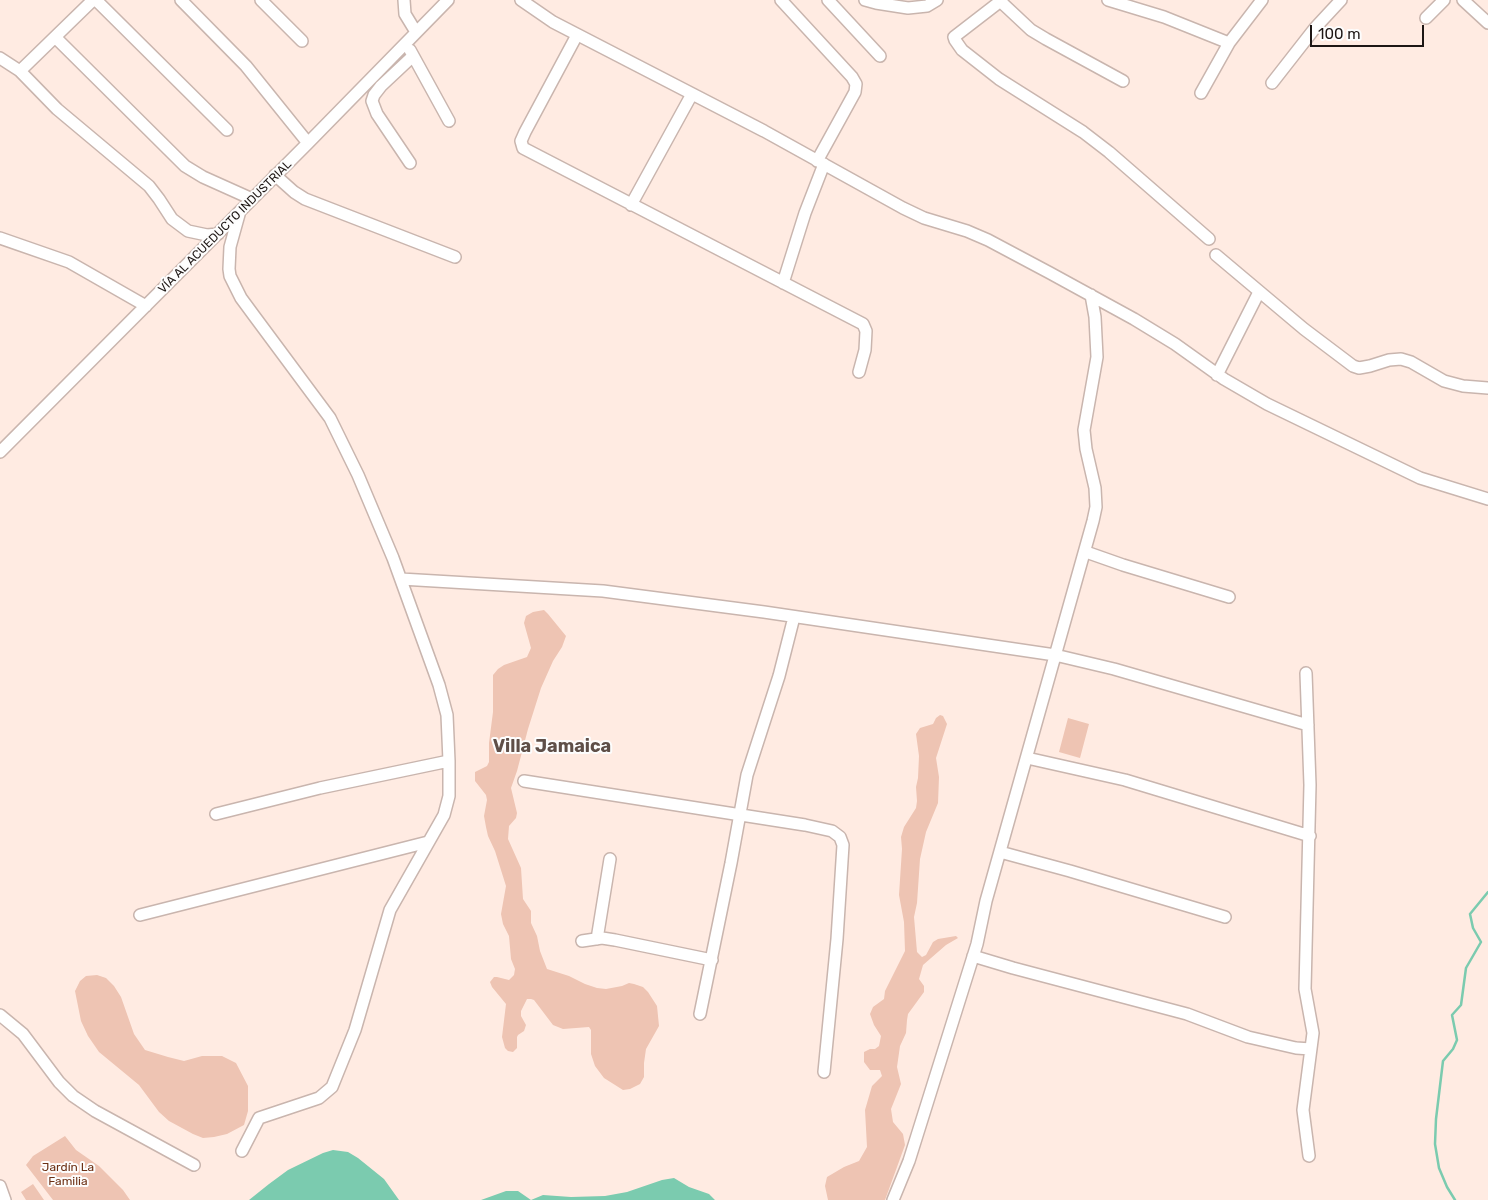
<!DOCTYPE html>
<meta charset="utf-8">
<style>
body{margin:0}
#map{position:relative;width:1488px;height:1200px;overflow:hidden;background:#ffebe2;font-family:Rubik,sans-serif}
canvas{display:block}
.scale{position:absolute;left:1310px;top:25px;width:114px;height:22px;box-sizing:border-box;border:2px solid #1d1614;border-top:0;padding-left:6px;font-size:15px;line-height:18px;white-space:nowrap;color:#1d1614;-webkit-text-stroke:4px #fdfdfd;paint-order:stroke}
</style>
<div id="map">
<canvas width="1488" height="1200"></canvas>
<div class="scale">100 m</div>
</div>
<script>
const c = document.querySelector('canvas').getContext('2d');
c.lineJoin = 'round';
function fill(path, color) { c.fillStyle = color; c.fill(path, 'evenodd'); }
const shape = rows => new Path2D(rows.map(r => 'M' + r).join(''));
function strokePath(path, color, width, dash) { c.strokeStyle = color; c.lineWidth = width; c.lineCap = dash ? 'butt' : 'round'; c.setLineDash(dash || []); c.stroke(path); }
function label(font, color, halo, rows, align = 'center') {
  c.font = font + ' Rubik,sans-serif'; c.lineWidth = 4; c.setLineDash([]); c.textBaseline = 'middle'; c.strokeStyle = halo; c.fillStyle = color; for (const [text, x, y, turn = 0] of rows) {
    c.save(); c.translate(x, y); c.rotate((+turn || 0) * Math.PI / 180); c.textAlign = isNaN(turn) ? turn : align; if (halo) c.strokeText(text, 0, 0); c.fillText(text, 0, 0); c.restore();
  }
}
fill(shape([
 [544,610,548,614,566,636,562,647,553,661,541,688,528,729,517,771,511,788,517,813,516,818,509,826,508,839,521,868,523,899,531,911,531,923,537,936,540,951,547,969,569,976,585,984,597,988,606,989,622,986,629,983,634,984,643,987,648,992,657,1006,659,1026,646,1049,644,1063,644,1077,640,1084,630,1089,623,1090,604,1078,595,1066,591,1054,591,1030,589,1027,563,1029,553,1025,534,1000,531,999,527,999,521,1011,521,1016,526,1025,524,1031,518,1035,517,1037,517,1048,513,1052,508,1051,505,1048,502,1037,506,1004,492,987,490,982,494,977,497,977,509,980,514,975,515,969,511,959,509,936,503,924,501,914,506,886,495,851,488,836,486,827,484,816,487,800,486,795,475,781,475,772,487,766,489,762,489,743,493,712,493,675,498,669,504,665,527,657,531,648,524,623,526,616,533,612],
 [940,715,943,716,947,724,936,758,939,777,938,803,926,832,920,859,917,903,914,917,917,952,922,957,926,955,933,942,938,939,956,936,958,938,946,945,923,965,919,979,924,986,924,992,908,1014,907,1020,906,1033,900,1046,897,1067,901,1084,891,1109,893,1122,903,1134,905,1145,885,1200,828,1200,825,1186,827,1177,844,1167,859,1161,867,1147,865,1110,872,1086,882,1076,880,1070,870,1070,864,1062,864,1052,870,1049,875,1049,879,1046,881,1036,874,1025,870,1014,873,1007,884,999,885,991,905,951,904,922,899,895,902,849,901,837,904,827,916,808,917,801,916,787,918,778,919,756,916,734,920,728,933,724,936,718],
 [1068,718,1089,724,1080,758,1059,752],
 [97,975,106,978,114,986,121,997,134,1034,145,1050,168,1057,184,1061,202,1056,222,1056,236,1063,248,1086,248,1111,244,1125,227,1134,214,1137,203,1138,193,1134,169,1121,159,1112,139,1085,99,1052,88,1036,81,1021,75,991,80,981,86,976],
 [65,1136,76,1150,99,1166,123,1190,130,1200,53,1200,26,1165,33,1156],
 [33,1184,44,1200,26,1200,21,1192]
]), '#eec4b3');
fill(shape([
 [333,1150,348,1152,358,1158,384,1179,399,1200,249,1200,269,1184,288,1170,323,1153],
 [674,1178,689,1187,709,1194,715,1200,481,1200,506,1191,518,1191,531,1200,543,1195,571,1197,605,1196,627,1192,662,1180]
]), '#7bcbaf');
strokePath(shape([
 [1455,1200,1447,1187,1439,1168,1435,1144,1436,1119,1443,1061,1453,1049,1457,1040,1452,1015,1461,1005,1466,968,1481,942,1473,928,1470,914,1488,892]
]), '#7bcbaf', 2.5);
const minor = shape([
 [96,0,227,130],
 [181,0,246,66,308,143],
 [261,0,302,41],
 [404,0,405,14,416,32],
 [521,0,553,22,764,131,903,208,924,218,967,231,988,240,1050,273,1134,319,1175,344,1224,379,1267,404,1420,478,1488,499],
 [781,0,852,77,856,84,855,92,817,161],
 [828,0,880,56],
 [865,0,876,3,908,8,927,6,937,0],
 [1002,0,954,37,955,40,962,50,999,79,1083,132,1109,152,1209,239],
 [1108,0,1164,17,1229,43],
 [1463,0,1488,23],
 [1000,1,1031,30,1046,39,1123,81],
 [1426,18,1444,0],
 [577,35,525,132,521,141,523,148,863,324,866,331,865,350,859,372],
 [55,37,185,166,203,177,252,199],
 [410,50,449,121],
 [0,58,20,71,57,109,149,186,159,199,172,219,188,231,207,235,218,234],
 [20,71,93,0],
 [1272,83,1315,28,1341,0],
 [1201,93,1229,43,1262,0],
 [410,163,377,114,372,101,374,95,381,86,413,56],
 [275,175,294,192,305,199,455,257],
 [631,205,692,94],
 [240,211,230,247,229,269,230,276,241,298,255,317,330,418,358,475,393,558,439,685,447,715,449,761,449,796,444,815,390,910,355,1030,332,1087,319,1098,259,1118,242,1151],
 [0,238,69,262,146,306],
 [1216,255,1304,329,1353,366,1359,368,1370,366,1389,360,1401,359,1411,362,1444,381,1463,386,1488,388],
 [783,283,805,213,824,164],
 [1217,375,1259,292],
 [0,452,308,143,448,0],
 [1086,552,1123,565,1229,597],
 [401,579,603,591,764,612,1055,655,1114,669,1308,725],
 [1306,673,1310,785,1305,989,1313,1033,1303,1110,1309,1156],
 [1027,758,1125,780,1310,836],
 [524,781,805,825,832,831,840,837,843,845,837,939,824,1072],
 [216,814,320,788,449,761],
 [1000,852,1070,871,1225,917],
 [140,915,428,842],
 [597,939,610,859],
 [582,941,602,938,615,940,712,960],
 [973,956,1013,968,1187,1014,1248,1037,1296,1048,1311,1049],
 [700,1014,731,863,747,775,779,676,794,617],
 [0,1015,23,1034,59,1082,73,1096,95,1111,194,1165],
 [0,1186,5,1200],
 [893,1200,909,1161,977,944,986,901,1093,521,1096,507,1095,488,1086,449,1084,430,1097,357,1095,317,1091,295]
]);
strokePath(minor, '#c9b5ae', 14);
strokePath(minor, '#fff', 11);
label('12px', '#1d1614', '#fdfdfd', [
 ["VÍA AL ACUEDUCTO INDUSTRIAL",225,227,-45]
]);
label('12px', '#6c3014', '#fdfdfd', [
 ["Jardín La",68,1168],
 ["Familia",68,1182]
]);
label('bold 18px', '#5f4f48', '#fdfdfd', [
 ["Villa Jamaica",552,747]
]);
</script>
